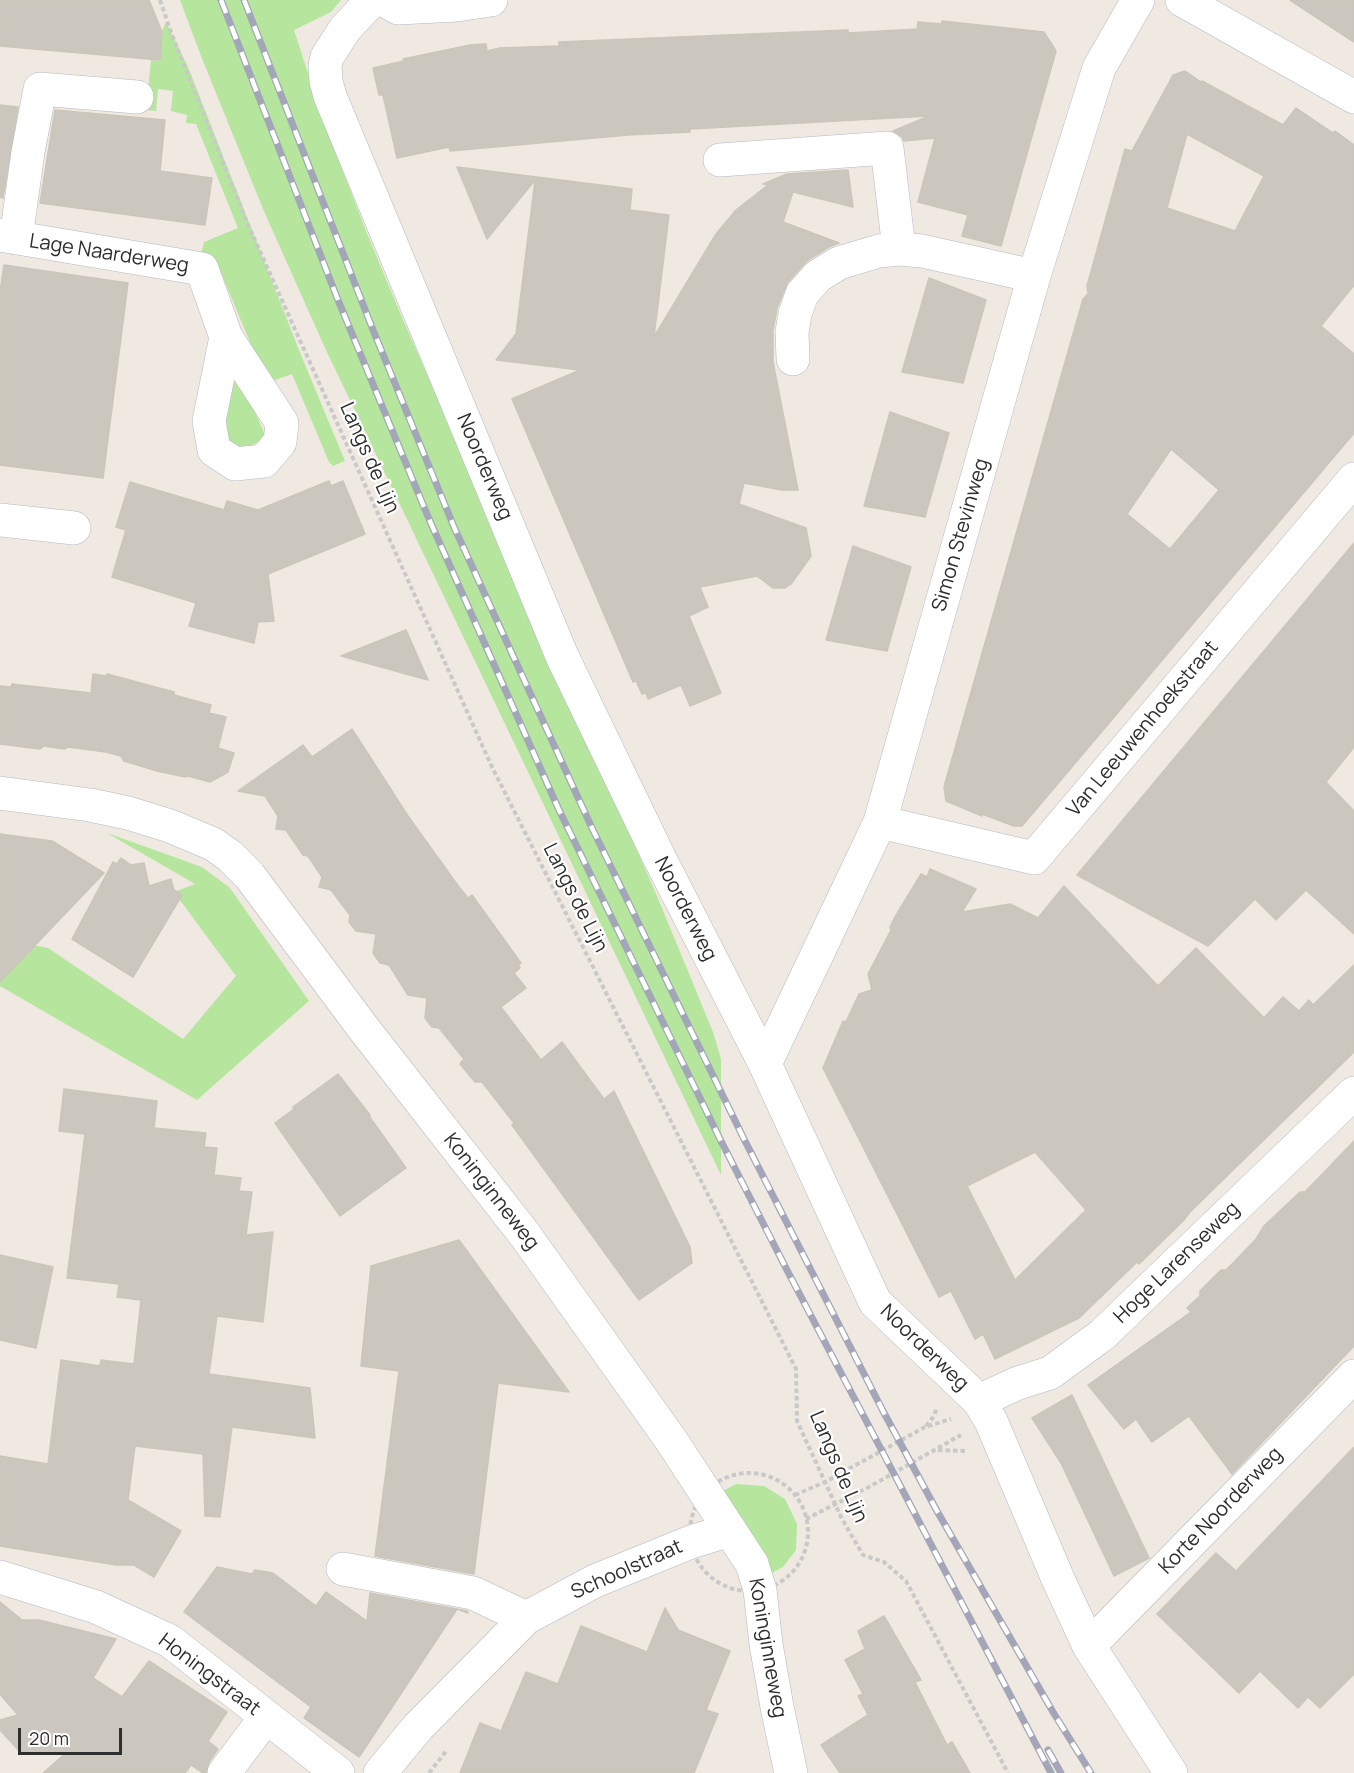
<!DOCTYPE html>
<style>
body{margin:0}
#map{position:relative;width:1354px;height:1773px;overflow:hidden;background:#efe9e1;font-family:Manrope,sans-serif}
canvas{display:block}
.scale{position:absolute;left:18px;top:1728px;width:104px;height:27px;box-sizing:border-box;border:3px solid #2e2e2e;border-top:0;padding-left:8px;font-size:18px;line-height:21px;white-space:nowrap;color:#2e2e2e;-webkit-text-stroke:4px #fff;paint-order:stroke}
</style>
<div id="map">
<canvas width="1354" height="1773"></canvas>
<div class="scale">20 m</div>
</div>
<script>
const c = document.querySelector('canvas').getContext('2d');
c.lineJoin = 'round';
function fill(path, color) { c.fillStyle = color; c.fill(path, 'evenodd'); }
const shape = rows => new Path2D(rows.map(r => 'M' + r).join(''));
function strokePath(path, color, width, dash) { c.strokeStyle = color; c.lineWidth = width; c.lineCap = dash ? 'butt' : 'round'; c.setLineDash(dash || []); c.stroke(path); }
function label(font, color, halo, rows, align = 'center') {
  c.font = font + ' Manrope,sans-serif'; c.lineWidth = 4.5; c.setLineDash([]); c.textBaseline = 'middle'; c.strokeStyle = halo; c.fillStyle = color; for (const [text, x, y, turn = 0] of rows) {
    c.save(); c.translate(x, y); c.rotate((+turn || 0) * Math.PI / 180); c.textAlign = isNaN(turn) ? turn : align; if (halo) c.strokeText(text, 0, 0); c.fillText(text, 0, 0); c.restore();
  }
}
fill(shape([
 [180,0,341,0,331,12,294,30,323,120,366,231,403,320,657,896,713,1032,721,1059,721,1175,325,348,263,209,201,56],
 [166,22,188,67,301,355,345,461,333,466,329,462,292,374,267,383,222,275,219,270,201,254,204,242,238,228,196,124,186,123,187,115,171,111,173,91,158,89,156,111,146,110,151,60,159,61,162,31],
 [233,362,266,437,256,443,241,450,220,440],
 [107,833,202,867,230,888,309,1001,197,1100,0,986,0,959,11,941,48,948,183,1039,236,976,174,892,195,884],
 [736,1484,764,1486,785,1499,797,1524,796,1550,783,1567,764,1577,719,1493]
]), '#b6e59e');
const building = shape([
 [0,0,149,0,162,32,160,60,0,46,0,0],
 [1290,0,1354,0,1354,42,1290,0],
 [942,21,1044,32,1056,51,1001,246,962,236,968,215,918,202,935,138,904,141,902,137,893,131,929,116,690,129,690,132,628,135,450,151,449,147,397,158,383,95,379,95,373,68,404,61,403,59,470,45,486,44,487,51,500,48,559,46,559,42,848,30,848,33,917,29,918,22,942,24,942,21],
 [1185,71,1201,82,1202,81,1283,125,1296,108,1333,133,1335,131,1354,145,1354,285,1321,326,1354,354,1354,433,1022,826,1014,826,982,814,982,816,946,801,944,787,1083,299,1088,294,1087,286,1125,149,1132,151,1173,75,1185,71],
 [1187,134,1264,176,1235,231,1167,208,1187,134],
 [1171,449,1219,490,1170,549,1127,514,1171,449],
 [0,105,18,107,3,198,0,197,0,105],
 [55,110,165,120,160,171,212,178,205,225,40,203,55,110],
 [457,167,632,189,630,210,669,215,654,337,716,234,736,210,768,185,763,184,787,174,848,170,853,207,793,192,783,222,839,243,829,247,808,260,788,282,777,308,773,330,773,362,798,490,782,490,744,483,739,504,806,528,811,556,791,584,785,588,773,588,757,576,700,587,708,607,689,616,721,693,690,706,681,685,648,699,646,693,642,694,636,681,633,682,512,399,580,370,496,360,516,334,535,180,487,239,457,167],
 [4,265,128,283,103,478,0,465,0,292,4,265],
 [929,278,986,300,963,383,902,372,929,278],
 [890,412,949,433,925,517,864,506,890,412],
 [329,481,331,486,343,481,365,534,268,574,274,621,258,622,254,643,189,626,196,603,112,577,126,530,116,527,130,482,224,510,227,501,258,510,329,481],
 [1354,543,1354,747,1326,782,1354,811,1354,934,1306,890,1276,920,1255,899,1208,946,1077,875,1354,543],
 [853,546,911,567,887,651,826,640,853,546],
 [406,630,428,680,341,656,406,630],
 [93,674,106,676,107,674,174,692,174,695,211,705,209,713,226,717,218,748,234,753,228,772,210,782,188,776,185,777,157,771,124,761,121,756,106,752,68,747,64,749,44,746,40,749,0,744,0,686,11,687,12,684,91,693,93,674],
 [352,729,408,816,459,887,468,898,472,895,521,963,518,965,520,968,514,973,526,988,501,1007,541,1060,562,1042,604,1099,614,1091,690,1247,692,1263,639,1300,512,1125,514,1123,482,1082,475,1082,460,1064,464,1059,439,1028,432,1027,425,1018,427,998,408,995,389,965,380,963,373,953,376,934,356,931,349,922,350,915,331,890,319,887,322,877,308,856,303,855,286,830,276,829,278,816,265,796,238,791,303,745,312,757,352,729],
 [0,834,52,841,104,873,0,982,0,834],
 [121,858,131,865,144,863,149,886,171,879,174,890,182,895,133,977,72,939,113,862,117,864,121,858],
 [930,869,976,889,962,912,1010,904,1038,918,1064,886,1158,986,1196,948,1264,1018,1283,997,1299,1011,1309,1000,1313,1005,1354,965,1354,1052,1190,1212,1184,1220,1139,1264,1137,1262,1079,1318,995,1359,983,1334,975,1339,951,1291,939,1297,823,1068,843,1021,846,1022,859,994,872,990,868,974,891,930,890,927,895,917,921,874,927,877,930,869],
 [1035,1152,1086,1210,1015,1280,967,1186,1035,1152],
 [338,1074,370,1115,369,1116,406,1168,340,1216,275,1123,294,1109,293,1107,338,1074],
 [64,1089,157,1101,154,1128,206,1133,204,1147,217,1148,214,1175,241,1178,239,1191,252,1192,246,1235,273,1232,263,1322,217,1316,209,1374,310,1388,315,1438,232,1427,220,1517,205,1516,203,1454,135,1446,128,1500,181,1531,154,1577,134,1565,116,1565,0,1546,0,1456,48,1464,61,1360,100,1366,101,1360,134,1364,141,1300,117,1297,119,1284,67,1278,85,1134,59,1131,64,1089],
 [1354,1141,1354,1346,1232,1474,1189,1416,1152,1442,1136,1419,1124,1429,1088,1385,1191,1312,1187,1308,1200,1296,1200,1291,1221,1270,1226,1270,1238,1258,1256,1239,1264,1226,1300,1192,1305,1192,1354,1141],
 [459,1240,569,1392,498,1383,474,1574,375,1556,399,1371,361,1366,371,1266,459,1240],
 [0,1255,53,1267,36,1348,0,1340,0,1255],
 [1072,1395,1149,1558,1114,1576,1061,1463,1032,1418,1072,1395],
 [1354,1447,1354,1674,1320,1708,1308,1697,1298,1708,1260,1671,1239,1693,1157,1614,1216,1553,1236,1571,1354,1447],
 [217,1567,252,1574,255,1570,273,1573,316,1606,326,1592,367,1621,370,1593,467,1611,468,1613,457,1609,359,1757,304,1718,311,1707,184,1612,217,1567],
 [0,1602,22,1620,39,1620,116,1639,93,1678,122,1697,149,1661,227,1712,208,1741,218,1749,209,1762,206,1773,203,1773,191,1765,185,1773,43,1773,66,1753,21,1753,0,1730,0,1720,18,1715,0,1694,0,1602],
 [665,1608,678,1630,730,1651,706,1710,718,1714,694,1773,460,1773,480,1723,501,1731,526,1672,558,1684,581,1626,647,1652,665,1608],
 [884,1616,921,1680,915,1682,947,1745,952,1742,970,1773,840,1773,821,1745,868,1715,858,1696,863,1694,845,1660,865,1649,858,1631,884,1616]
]);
fill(building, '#cbc7bf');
strokePath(building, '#cbc5ba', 1.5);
const minor = shape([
 [372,0,345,29,327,57,325,66,326,81,330,96,562,656,659,857,765,1064,875,1302,979,1401,991,1421,1058,1579,1089,1646,1171,1773],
 [384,0,398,8,457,5,491,0],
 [1182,0,1354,97],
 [720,160,887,148,899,249],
 [0,235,202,269,226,337,209,421,214,450,235,464,264,461,280,442,282,423,226,337],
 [16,238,28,152,40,89,137,97],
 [793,359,792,332,795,314,802,294,818,276,839,263,879,251,899,249,922,251,1034,276],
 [0,520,74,528],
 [0,793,90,805,128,813,170,826,213,844,230,856,249,875,364,1029,525,1235,671,1440,752,1564,760,1590,766,1644,777,1707,791,1773],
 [880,822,1034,858,1354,479],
 [765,1064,880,822,1034,276,1099,68,1138,0],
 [979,1401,1018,1383,1050,1373,1102,1335,1354,1093],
 [343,1569,473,1593,526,1618],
 [0,1577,96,1607,170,1641,338,1773],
 [1089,1646,1354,1376],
 [224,1773,266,1717],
 [380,1773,418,1727,526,1618,595,1581,691,1542,730,1530]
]);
strokePath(minor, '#b4b7c1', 34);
strokePath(shape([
 [160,0,172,35,249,227,492,767,796,1369,797,1421,842,1519,863,1555,884,1562,906,1581,1008,1773],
 [926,1426,934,1416,937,1407],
 [938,1450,966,1451],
 '690 1532a59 59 0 1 1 118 0a59 59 0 1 1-118 0Z',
 [795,1495,825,1482,925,1427,951,1419],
 [806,1519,869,1487,961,1435],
 [429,1773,447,1750]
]), '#c9c9c9', 4, [4.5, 3]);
strokePath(minor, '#fff', 33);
const rail = shape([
 [221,0,338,300,429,519,559,810,721,1141,788,1272,1051,1773],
 [244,0,373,330,454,527,592,828,744,1139,883,1411,937,1511,1053,1712,1091,1773],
 [1048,1750,1061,1773]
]);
strokePath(rail, '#a3a6b8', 7);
strokePath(rail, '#fff', 4.5, [14]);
label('20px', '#2e2e2e', '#fff', [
 ["Lage Naarderweg",109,254,9],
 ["Langs de Lijn",369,458,66],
 ["Noorderweg",484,467,67],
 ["Simon Stevinweg",961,535,-74],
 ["Van Leeuwenhoekstraat",1143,729,-50],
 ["Langs de Lijn",575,898,63],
 ["Noorderweg",685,909,63],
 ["Koninginneweg",491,1192,52],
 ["Hoge Larenseweg",1177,1263,-44],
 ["Noorderweg",924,1348,44],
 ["Langs de Lijn",838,1467,67],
 ["Korte Noorderweg",1221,1511,-46],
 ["Schoolstraat",627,1570,-24],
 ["Koninginneweg",767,1648,80],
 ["Honingstraat",209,1675,37]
]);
</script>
